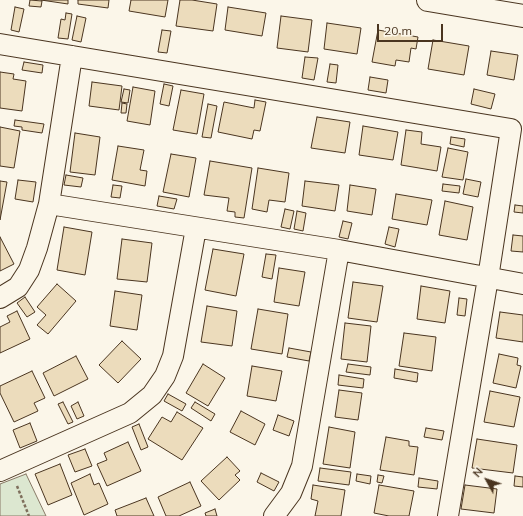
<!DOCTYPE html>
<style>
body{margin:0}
#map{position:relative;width:523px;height:516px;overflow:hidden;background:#fbf6e9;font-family:Mulish,sans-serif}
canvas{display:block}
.north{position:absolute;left:467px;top:460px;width:40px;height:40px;-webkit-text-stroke:3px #fbf6e9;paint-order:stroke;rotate:310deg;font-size:11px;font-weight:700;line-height:16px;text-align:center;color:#4a3520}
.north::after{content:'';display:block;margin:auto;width:14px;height:18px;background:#4a3520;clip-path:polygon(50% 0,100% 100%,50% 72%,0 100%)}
.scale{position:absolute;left:377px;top:24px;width:66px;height:18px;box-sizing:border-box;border:2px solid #4a3520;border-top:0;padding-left:5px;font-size:12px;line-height:14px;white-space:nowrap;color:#4a3520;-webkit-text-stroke:3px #fbf6e9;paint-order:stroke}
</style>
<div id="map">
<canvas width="523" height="516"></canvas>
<div class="north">N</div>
<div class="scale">20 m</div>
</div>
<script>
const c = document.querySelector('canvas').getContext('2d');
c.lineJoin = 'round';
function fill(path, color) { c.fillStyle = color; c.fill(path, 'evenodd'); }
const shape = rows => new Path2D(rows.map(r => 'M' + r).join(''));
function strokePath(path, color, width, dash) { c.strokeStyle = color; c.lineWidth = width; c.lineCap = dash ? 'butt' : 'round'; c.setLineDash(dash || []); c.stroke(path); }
const green = shape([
 [26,474,46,516,0,516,0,484,26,474]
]);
fill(green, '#dce7d0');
strokePath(green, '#887966', 1);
const building = shape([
 [30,0,42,1,41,7,29,6,30,0],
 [41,0,68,0,68,4,41,0],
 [78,0,109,0,108,8,78,4,78,0],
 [131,0,168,0,165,17,129,11,131,0],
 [180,0,192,0,217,4,213,31,176,26,180,0],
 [15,7,24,9,19,32,11,30,15,7],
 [228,7,266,13,262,36,225,30,228,7],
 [66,13,72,14,68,39,58,38,61,19,65,20,66,13],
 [77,16,86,18,81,42,72,40,77,16],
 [281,16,312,20,308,52,277,48,281,16],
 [327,23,361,28,357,54,324,49,327,23],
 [162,30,171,31,167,53,158,52,162,30],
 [378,30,418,37,416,49,411,48,409,62,396,60,395,66,372,62,378,30],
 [433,40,469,46,464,75,428,69,433,40],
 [491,51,518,55,514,80,487,75,491,51],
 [305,57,318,58,314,80,302,78,305,57],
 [24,62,43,65,42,73,22,70,24,62],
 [330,64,338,65,336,83,327,82,330,64],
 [0,72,14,74,13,79,26,81,22,111,0,108,0,72],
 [370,77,388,80,386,93,368,90,370,77],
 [92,82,122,86,119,110,89,106,92,82],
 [164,84,173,86,169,106,160,104,164,84],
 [133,87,155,91,150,125,127,121,133,87],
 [124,89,130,90,128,103,121,102,124,89],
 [474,89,495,94,491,109,471,104,474,89],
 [181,90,204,94,197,134,173,130,181,90],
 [255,100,266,102,260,131,254,130,252,139,218,132,224,102,254,108,255,100],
 [122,103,127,104,126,113,121,113,122,103],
 [208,104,217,106,211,138,202,137,208,104],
 [317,117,350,122,345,153,311,148,317,117],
 [15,120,44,124,42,133,22,130,22,127,14,126,15,120],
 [363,126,398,132,393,160,359,155,363,126],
 [0,127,20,131,14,168,0,166,0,127],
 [406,130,422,132,421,144,441,147,437,171,401,165,406,130],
 [75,133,100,137,95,175,70,172,75,133],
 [451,137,465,139,464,147,450,144,451,137],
 [118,146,144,150,140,170,147,171,145,186,112,180,118,146],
 [448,148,468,152,463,180,442,177,448,148],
 [171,154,196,158,189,197,163,192,171,154],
 [210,161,252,168,244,218,235,217,235,212,227,211,229,198,204,195,210,161],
 [258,168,289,173,285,202,269,200,267,212,252,209,258,168],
 [66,175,83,178,81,187,64,185,66,175],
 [466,179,481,182,478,197,463,194,466,179],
 [18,180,36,182,33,202,15,199,18,180],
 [0,181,7,182,0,220,0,181],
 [305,181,339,185,335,211,302,206,305,181],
 [443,184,460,186,459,193,442,191,443,184],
 [113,185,122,186,120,198,111,197,113,185],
 [350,185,376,189,372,215,347,211,350,185],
 [396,194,432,200,427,225,392,219,396,194],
 [159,196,177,199,174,209,157,206,159,196],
 [445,201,473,207,467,240,439,235,445,201],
 [515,205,523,206,523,213,514,212,515,205],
 [285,209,294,211,290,229,281,227,285,209],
 [297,211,306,213,303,231,294,229,297,211],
 [343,221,352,223,348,239,339,237,343,221],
 [64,227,92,232,85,275,57,270,64,227],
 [389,227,399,229,395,247,385,244,389,227],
 [513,235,523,236,523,252,511,251,513,235],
 [0,237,14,264,0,271,0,237],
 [122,239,152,243,147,282,117,279,122,239],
 [213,249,244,254,236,296,205,290,213,249],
 [266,254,276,255,272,279,262,277,266,254],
 [279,268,305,272,299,306,274,302,279,268],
 [353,282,383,286,377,322,348,318,353,282],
 [57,284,76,301,48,334,37,325,46,315,37,307,57,284],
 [421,286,450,291,445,323,417,319,421,286],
 [115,291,142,295,137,330,110,326,115,291],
 [25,297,35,312,27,317,17,303,25,297],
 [459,298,467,299,465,316,457,315,459,298],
 [207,306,237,311,232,346,201,342,207,306],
 [258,309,288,314,282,354,251,349,258,309],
 [17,311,30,339,0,353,0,327,10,322,7,316,17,311],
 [500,312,523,315,523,342,496,338,500,312],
 [345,323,371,326,367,362,341,359,345,323],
 [404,333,436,337,432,371,399,366,404,333],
 [122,341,141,359,118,383,99,365,122,341],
 [289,348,311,352,309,361,287,357,289,348],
 [499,354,518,358,517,365,521,366,516,388,493,383,499,354],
 [76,356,88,379,54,396,43,373,76,356],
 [203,364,225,378,208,406,186,393,203,364],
 [348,364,371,367,370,375,346,372,348,364],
 [252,366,282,371,276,401,247,396,252,366],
 [395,369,418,373,417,382,394,378,395,369],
 [32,371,45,398,34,403,38,411,14,422,0,393,0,386,32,371],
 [339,375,364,379,363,388,338,385,339,375],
 [339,390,362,393,358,420,335,417,339,390],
 [490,391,520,397,514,427,484,422,490,391],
 [168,394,186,404,182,411,164,401,168,394],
 [63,402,73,422,68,424,58,404,63,402],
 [78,402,84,416,77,419,71,406,78,402],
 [195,402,215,414,211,421,191,408,195,402],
 [241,411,265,424,255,445,230,432,241,411],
 [177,412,203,428,182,460,148,439,162,417,171,422,177,412],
 [278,415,294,421,289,436,273,430,278,415],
 [30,423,37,441,20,448,13,430,30,423],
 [139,424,148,447,141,450,132,427,139,424],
 [329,427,355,432,350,468,323,464,329,427],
 [426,428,444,431,442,440,424,437,426,428],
 [386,437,409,441,409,446,418,447,414,475,380,470,386,437],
 [477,439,517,445,513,473,472,468,477,439],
 [128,442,141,471,107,486,97,464,107,460,104,453,128,442],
 [85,449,92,466,75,472,68,455,85,449],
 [227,457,240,471,235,475,240,480,219,500,201,481,227,457],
 [60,464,72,495,48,505,35,474,60,464],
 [320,468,351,472,349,485,318,481,320,468],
 [261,473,279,482,274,491,257,482,261,473],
 [90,474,94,485,99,483,108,504,84,515,71,483,90,474],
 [357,474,371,476,370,484,356,481,357,474],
 [378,475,384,476,382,483,377,482,378,475],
 [515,476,523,477,523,487,514,486,515,476],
 [419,478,438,481,437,489,418,487,419,478],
 [190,482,201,506,179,516,166,516,158,497,190,482],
 [313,485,345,490,341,516,315,516,318,501,311,499,313,485],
 [379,485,414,491,409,516,389,516,374,513,379,485],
 [465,485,497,489,494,513,461,509,465,485],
 [146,498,154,516,117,516,115,510,146,498],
 [215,509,217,516,206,516,205,513,215,509]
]);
fill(building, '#ecdcbc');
strokePath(building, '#4a3520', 1);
const street = shape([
 [0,44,511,129,488,278,448,516],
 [49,204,339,250,523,284],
 [0,298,18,287,29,270,37,248,49,204,72,56],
 [0,471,130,413,152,395,165,376,173,356,196,228],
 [274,516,291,493,302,466,339,250]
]);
const secondary = shape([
 [428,0,523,16]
]);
strokePath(street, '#4a3520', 22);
strokePath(secondary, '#4a3520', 24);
strokePath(shape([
 [17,486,29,516]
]), '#7f6f5c', 2.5, [3, 2]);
strokePath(street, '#fbf6e9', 20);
strokePath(secondary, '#fbf6e9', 22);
</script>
